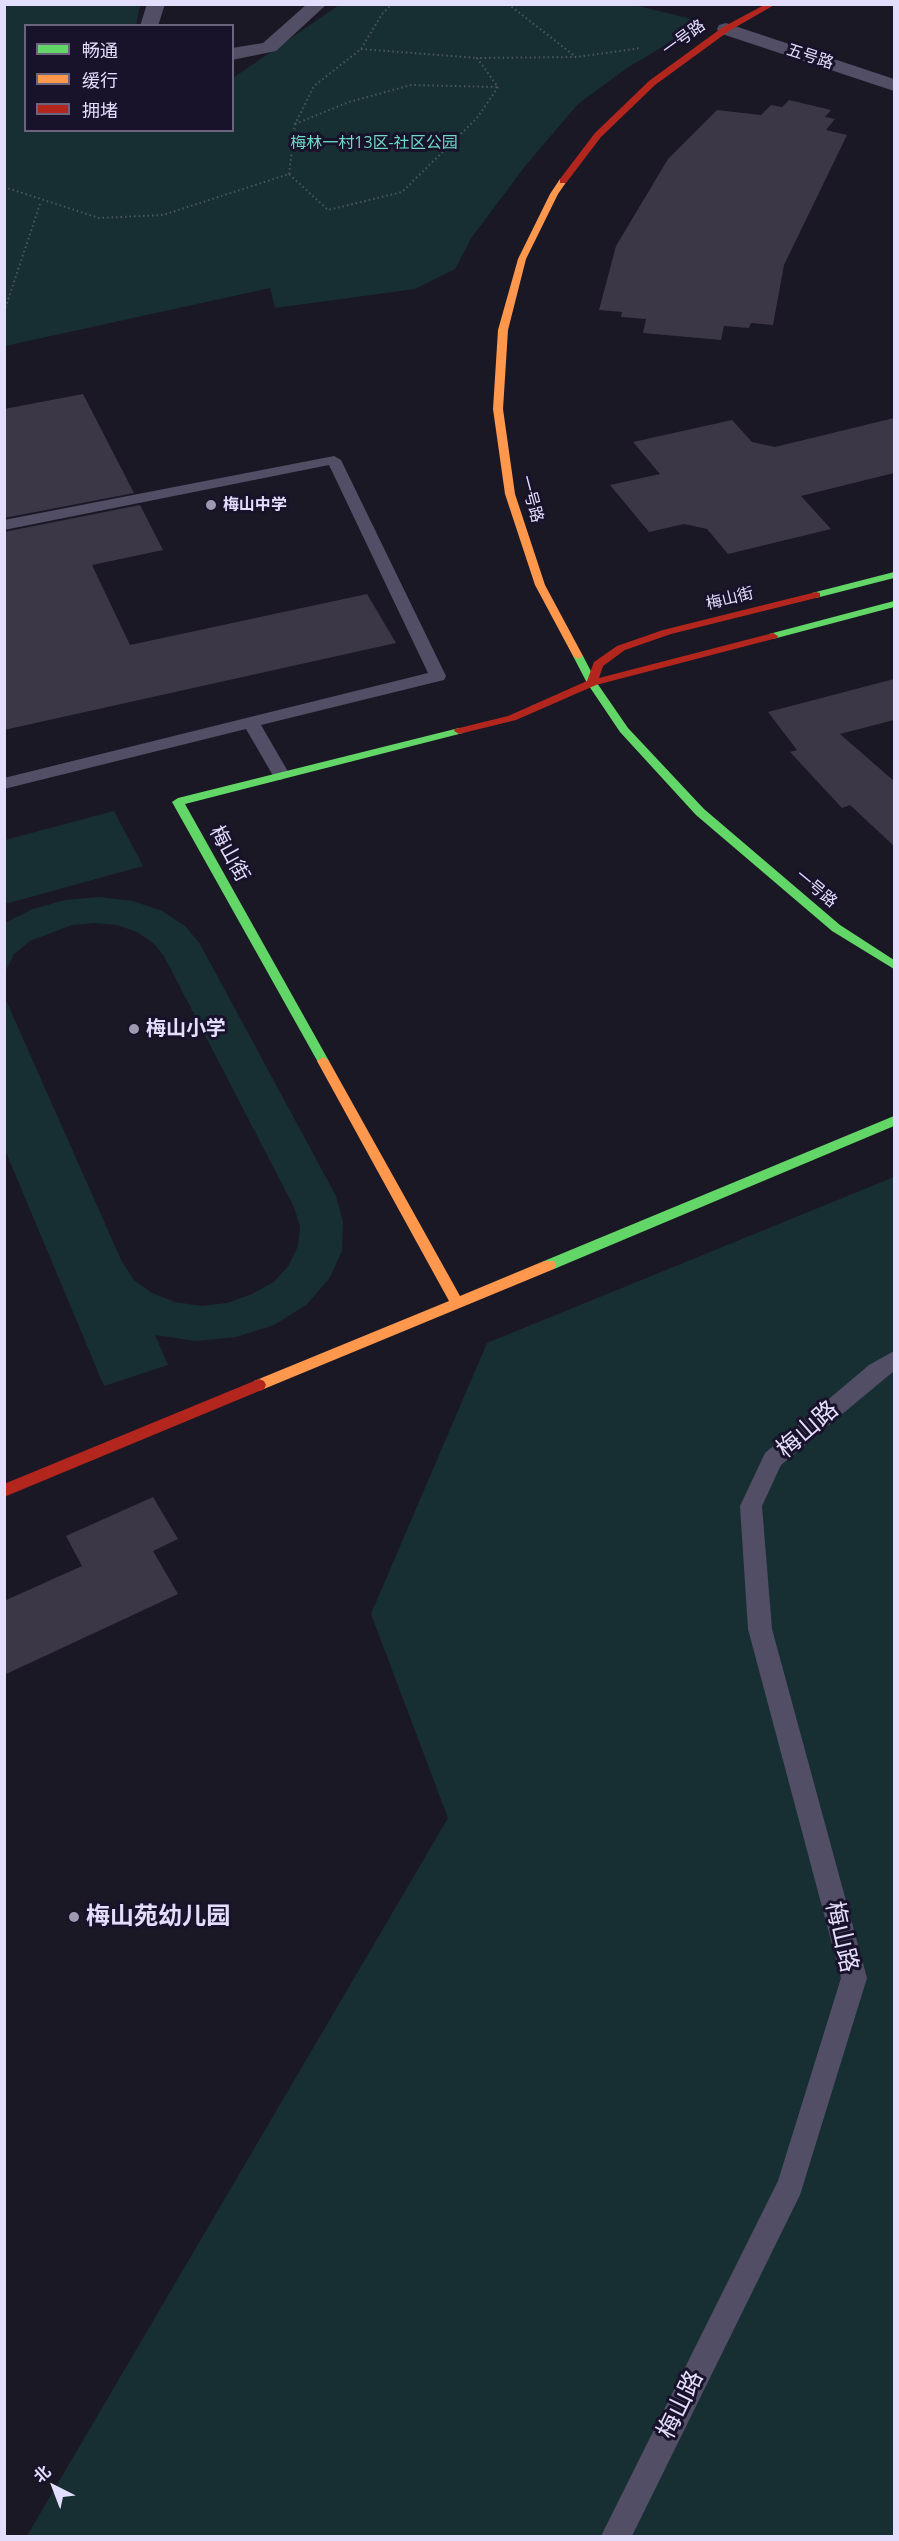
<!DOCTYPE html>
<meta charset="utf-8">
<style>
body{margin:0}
#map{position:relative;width:899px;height:2541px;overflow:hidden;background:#1b1825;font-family:"Open Sans","Noto Sans SC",sans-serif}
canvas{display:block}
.frame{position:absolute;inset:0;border:6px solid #e4defd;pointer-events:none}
.legend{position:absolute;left:24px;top:24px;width:210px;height:108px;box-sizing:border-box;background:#18132a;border:2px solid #6a647e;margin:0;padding:8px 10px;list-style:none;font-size:18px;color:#e4defd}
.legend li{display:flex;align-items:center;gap:12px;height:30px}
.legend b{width:30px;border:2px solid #6a647e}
.north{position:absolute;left:24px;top:2457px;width:60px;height:60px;-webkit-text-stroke:4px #18132a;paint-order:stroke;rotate:318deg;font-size:16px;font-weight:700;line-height:24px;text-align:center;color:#e4defd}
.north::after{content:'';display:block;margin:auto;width:21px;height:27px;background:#e4defd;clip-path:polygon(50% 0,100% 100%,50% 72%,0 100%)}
</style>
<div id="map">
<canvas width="899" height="2541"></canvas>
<div class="frame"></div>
<ul class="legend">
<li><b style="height:8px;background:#63d668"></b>畅通</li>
<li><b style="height:8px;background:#ff974d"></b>缓行</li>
<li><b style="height:8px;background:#b3261e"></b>拥堵</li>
</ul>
<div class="north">北</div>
</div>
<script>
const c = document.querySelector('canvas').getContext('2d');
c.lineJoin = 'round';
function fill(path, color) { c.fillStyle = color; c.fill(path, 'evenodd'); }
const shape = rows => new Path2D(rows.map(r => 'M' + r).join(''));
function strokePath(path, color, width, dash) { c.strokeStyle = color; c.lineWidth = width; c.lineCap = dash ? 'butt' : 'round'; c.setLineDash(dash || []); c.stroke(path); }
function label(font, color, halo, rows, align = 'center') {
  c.font = font + ' "Open Sans","Noto Sans SC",sans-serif'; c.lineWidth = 6; c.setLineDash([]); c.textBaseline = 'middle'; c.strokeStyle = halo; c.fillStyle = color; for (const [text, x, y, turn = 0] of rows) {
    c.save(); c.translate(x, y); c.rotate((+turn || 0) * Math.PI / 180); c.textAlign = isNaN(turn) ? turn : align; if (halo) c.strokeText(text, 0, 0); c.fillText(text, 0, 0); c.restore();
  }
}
fill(shape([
 [630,4,704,22,627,68,578,104,526,165,472,237,455,269,415,289,275,308,270,288,5,346,4,5,140,5,136,25,26,26,26,130,232,130,233,78,339,5],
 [114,811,143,866,5,904,5,840],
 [99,897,133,901,162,911,185,926,200,944,336,1196,343,1222,342,1251,329,1279,306,1305,274,1325,236,1337,196,1341,155,1335,168,1365,104,1386,5,1150,5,998,122,1262,134,1280,152,1293,175,1302,201,1306,227,1303,252,1294,274,1282,289,1265,298,1246,300,1226,294,1207,164,956,153,943,137,932,117,925,95,923,72,925,30,941,14,954,5,972,5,923,33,909,65,900],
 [894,1177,894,2536,27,2536,448,1818,371,1614,487,1343]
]), '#172f32');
fill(shape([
 [789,100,831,110,825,117,835,119,826,130,847,135,784,265,773,325,751,323,749,328,724,326,721,340,643,333,646,319,621,317,622,312,599,310,616,246,668,159,717,110,761,115,771,105,782,107],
 [83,394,134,493,4,518,4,409],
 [894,418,894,473,801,496,831,529,728,554,707,529,684,524,649,532,610,485,660,474,633,442,732,420,752,442,775,447],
 [140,505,163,550,92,565,130,645,367,594,396,643,4,730,4,532],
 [894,679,894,720,840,734,894,781,894,846,850,805,842,808,790,752,797,750,768,712],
 [153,1497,178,1539,153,1551,178,1594,4,1675,4,1601,82,1566,66,1536]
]), '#3b3746');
strokePath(shape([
 [508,4,576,57],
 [361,49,477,58],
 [295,124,349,102,411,85,497,87],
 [289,174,295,124,314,86,361,49,382,14,392,4],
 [4,187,99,218,163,215,289,174,328,210,402,192,477,118,498,87,477,58,577,57,641,48],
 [4,312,41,201]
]), '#4c5665', 2, [1.5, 3]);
fill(shape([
 [334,456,341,460,446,676,444,680,261,725,290,775,281,780,275,779,246,729,4,789,4,778,428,673,329,465,4,530,4,520,334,456],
 [894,1351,894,1371,781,1465,762,1506,772,1629,867,1978,800,2195,632,2536,601,2536,778,2181,841,1978,748,1629,740,1506,765,1453,869,1365,894,1351]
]), '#514e65');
fill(shape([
 [147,4,165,4,158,26,140,26,147,4],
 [307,4,327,4,276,51,232,60,232,48,263,43,307,4],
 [726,23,894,79,894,91,719,33,717,29,719,25,726,23]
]), '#514e65');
fill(shape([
 [894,572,894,578,816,598,811,595,812,593,894,572],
 [894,601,894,607,773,639,768,636,769,634,894,601],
 [578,653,583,656,597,683,628,728,704,809,840,925,894,960,894,969,832,931,696,815,620,732,587,683,573,656,578,653],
 [459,728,464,731,463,733,185,804,329,1061,327,1064,319,1064,172,802,178,798,459,728],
 [894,1116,894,1126,554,1269,544,1269,542,1265,544,1261,894,1116]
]), '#63d668');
fill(shape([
 [560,179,567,181,558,194,526,259,508,330,503,409,515,494,545,585,583,656,578,659,573,656,535,585,505,494,493,409,498,330,518,259,550,194,560,179],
 [323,1057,329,1061,460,1296,544,1261,554,1261,556,1265,554,1269,259,1391,254,1389,252,1385,254,1381,449,1301,317,1061,323,1057]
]), '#ff974d');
fill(shape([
 [766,4,776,4,729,31,655,85,601,137,566,183,560,183,560,179,595,133,649,81,723,27,766,4],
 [816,592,820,593,820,597,671,634,625,650,603,666,599,678,773,633,778,636,777,638,596,685,516,720,459,734,454,731,455,729,508,716,587,681,594,662,617,646,663,630,816,592],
 [259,1379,264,1381,266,1385,264,1389,4,1497,4,1484,259,1379]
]), '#b3261e');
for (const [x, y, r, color] of [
 [211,505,6,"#9e99b1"],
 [134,1029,6,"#9e99b1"],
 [74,1917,6,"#9e99b1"]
]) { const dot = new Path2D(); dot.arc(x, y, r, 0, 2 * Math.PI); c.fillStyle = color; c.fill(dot); strokePath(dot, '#18132a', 2); }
label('16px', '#e4defd', '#18132a', [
 ["一号路",684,38,-36],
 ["五号路",810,57,18],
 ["一号路",531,499,75],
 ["梅山街",730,599,-14],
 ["一号路",816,889,40]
]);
label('16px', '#6ddac7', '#18132a', [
 ["梅林一村13区-社区公园",374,143]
]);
label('bold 16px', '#e4defd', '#18132a', [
 ["梅山中学",223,505]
], 'left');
label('20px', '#e4defd', '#18132a', [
 ["梅山街",229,854,61]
]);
label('bold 20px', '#e4defd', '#18132a', [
 ["梅山小学",146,1029]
], 'left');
label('24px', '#e4defd', '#18132a', [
 ["梅山路",808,1430,-41],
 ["梅山路",841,1937,77],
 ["梅山路",681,2405,-64]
]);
label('bold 24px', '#e4defd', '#18132a', [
 ["梅山苑幼儿园",86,1917]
], 'left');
</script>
